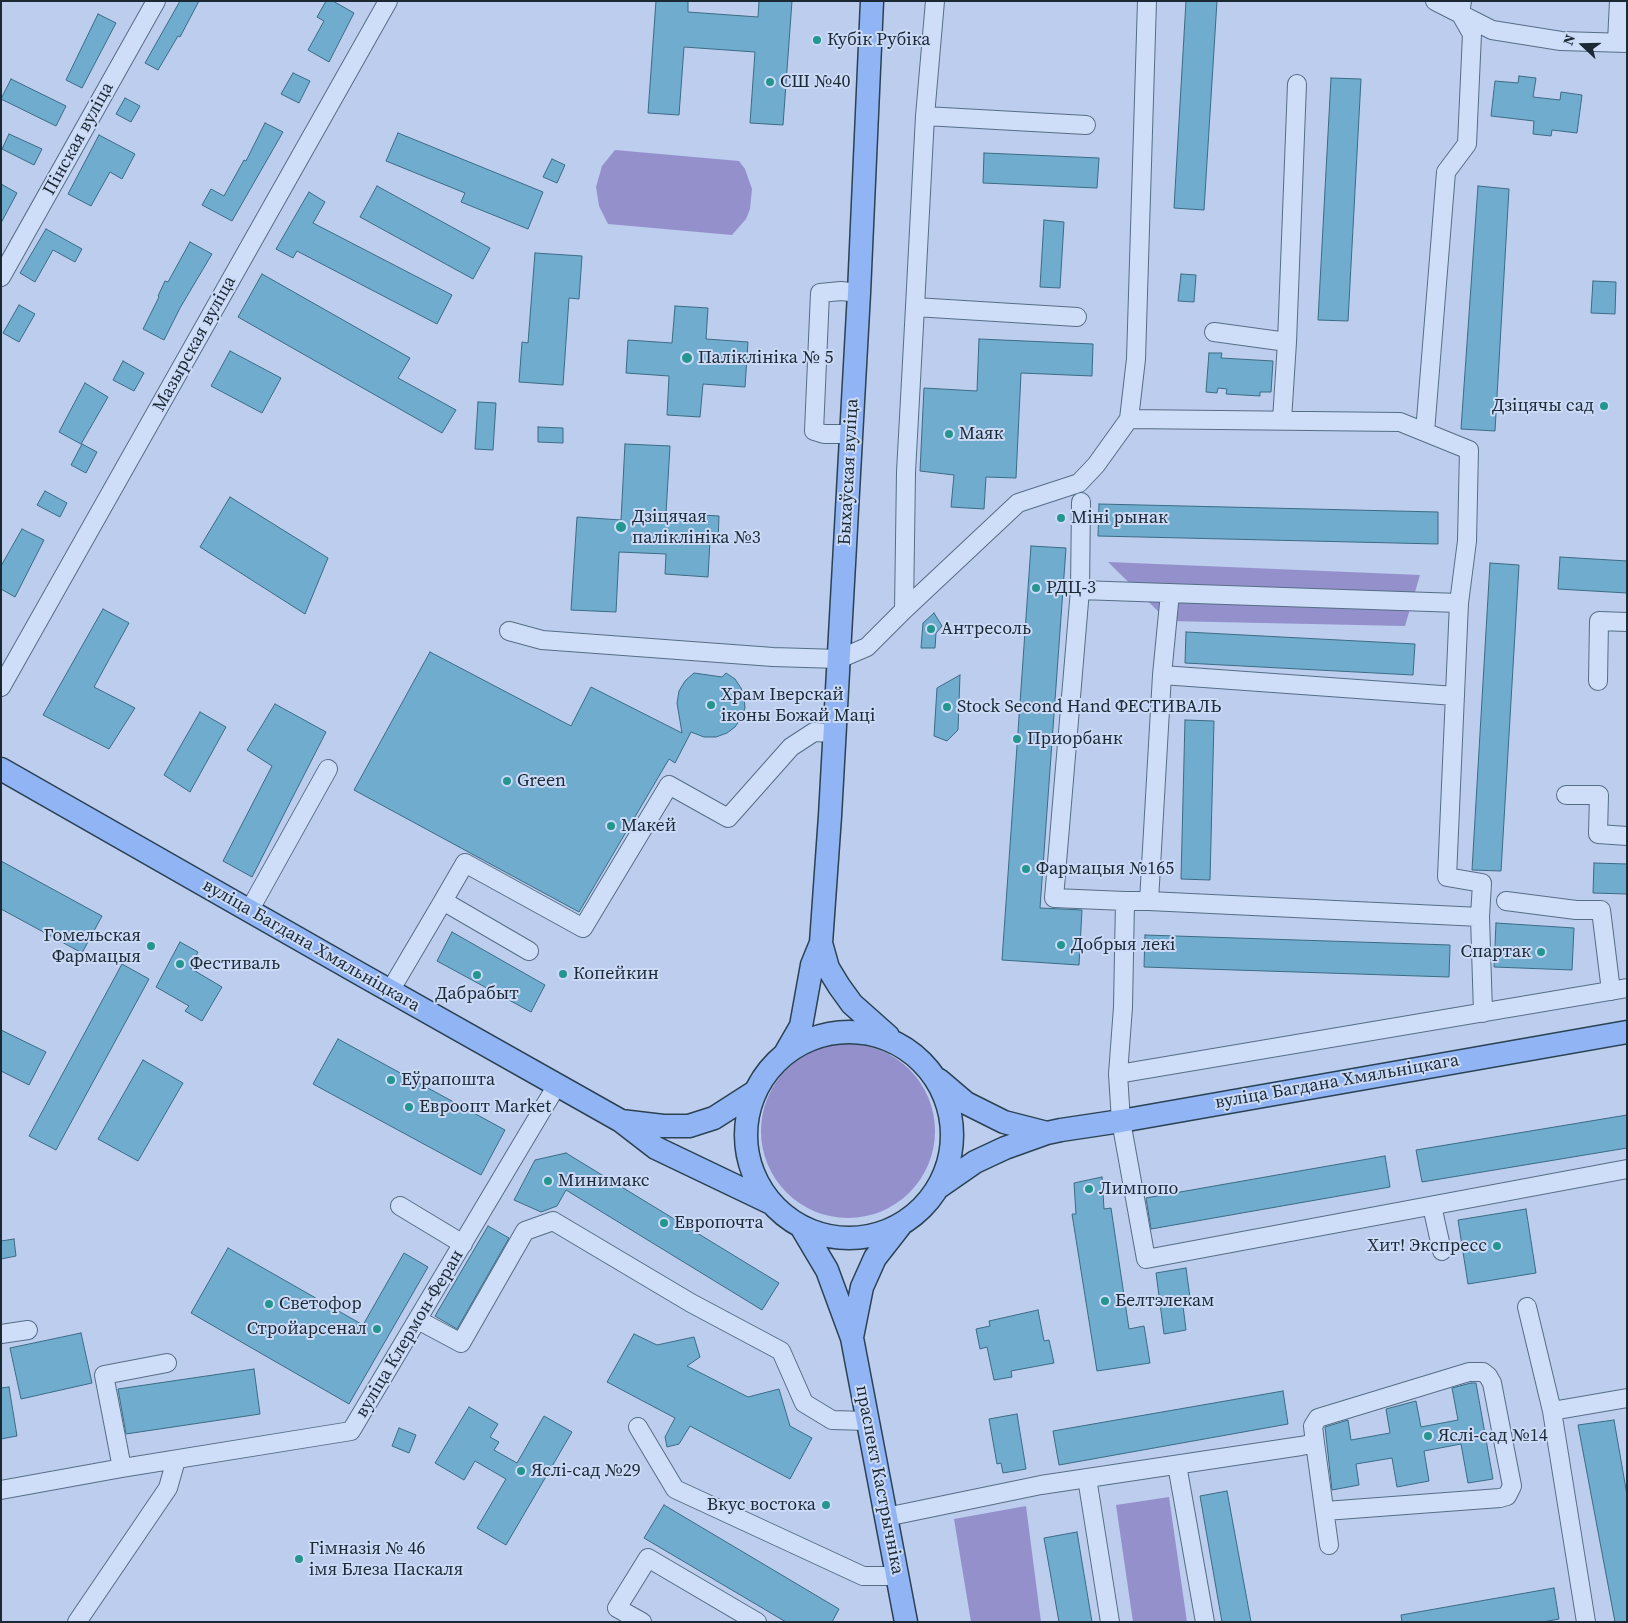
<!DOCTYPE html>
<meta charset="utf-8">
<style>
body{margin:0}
#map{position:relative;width:1628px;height:1623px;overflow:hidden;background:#bccdee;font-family:"Source Serif 4",serif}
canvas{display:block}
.frame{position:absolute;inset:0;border:2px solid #1a2934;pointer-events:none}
.north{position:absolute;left:1558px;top:20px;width:50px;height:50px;-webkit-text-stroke:4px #cbdaf6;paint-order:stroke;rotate:291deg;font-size:14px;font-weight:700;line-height:20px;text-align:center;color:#1a2934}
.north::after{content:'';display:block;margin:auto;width:18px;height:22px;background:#1a2934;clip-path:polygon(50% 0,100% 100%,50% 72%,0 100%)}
</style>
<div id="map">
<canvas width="1628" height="1623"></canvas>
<div class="frame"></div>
<div class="north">N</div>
</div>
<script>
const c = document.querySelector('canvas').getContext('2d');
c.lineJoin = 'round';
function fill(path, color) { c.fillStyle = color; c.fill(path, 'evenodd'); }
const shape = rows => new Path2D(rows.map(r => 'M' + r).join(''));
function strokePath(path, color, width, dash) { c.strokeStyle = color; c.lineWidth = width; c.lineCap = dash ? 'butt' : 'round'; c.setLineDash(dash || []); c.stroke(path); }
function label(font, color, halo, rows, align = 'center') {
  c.font = font + ' "Source Serif 4",serif'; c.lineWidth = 4; c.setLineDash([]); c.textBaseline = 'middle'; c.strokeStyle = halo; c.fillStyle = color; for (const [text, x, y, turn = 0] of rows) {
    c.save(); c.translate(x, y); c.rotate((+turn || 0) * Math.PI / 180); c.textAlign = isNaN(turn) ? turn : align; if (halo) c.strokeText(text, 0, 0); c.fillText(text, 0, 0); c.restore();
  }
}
fill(shape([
 [615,150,739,161,745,169,752,189,750,209,746,219,732,235,608,224,599,206,596,187,602,166],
 [1108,562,1420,575,1405,626,1168,621],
 '761 1131a87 87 0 1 1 174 0a87 87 0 1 1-174 0Z',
 [1169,1497,1187,1622,1133,1622,1116,1505],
 [1026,1506,1041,1622,971,1622,954,1519]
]), '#9490cc');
const building = shape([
 [180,1,199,1,180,37,178,36,158,70,145,63,180,1],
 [326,1,333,1,354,13,329,62,308,50,324,21,317,17,326,1],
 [656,1,688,1,688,12,758,17,759,1,792,1,783,125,750,123,755,52,684,47,679,115,648,113,656,1],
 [1186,1,1217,1,1204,210,1174,208,1186,1],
 [98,14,116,23,82,88,66,80,98,14],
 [293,73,310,81,299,103,281,94,293,73],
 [1519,76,1536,78,1533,97,1560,100,1561,92,1582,95,1577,133,1552,130,1551,136,1533,134,1534,121,1491,116,1495,81,1518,83,1519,76],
 [1331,78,1361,79,1348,321,1318,320,1331,78],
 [11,79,66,106,56,126,1,99,11,79],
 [125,98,140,106,131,122,116,114,125,98],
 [265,123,283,132,232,221,202,205,211,189,224,196,244,160,246,161,265,123],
 [398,133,543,192,528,229,461,202,465,193,386,161,398,133],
 [9,134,42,149,34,165,2,149,9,134],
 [99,135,135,154,122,179,110,172,91,206,68,194,99,135],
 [984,153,1099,158,1097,188,983,183,984,153],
 [552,159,565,165,557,183,543,177,552,159],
 [1,184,17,193,1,223,1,184],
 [377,186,490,248,473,279,360,217,377,186],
 [1478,186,1509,189,1495,431,1461,429,1478,186],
 [309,192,325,202,313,223,452,295,437,324,297,251,293,258,276,249,309,192],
 [1044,220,1064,222,1060,288,1040,287,1044,220],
 [46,229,82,249,75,262,53,250,35,282,20,273,46,229],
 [190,242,212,254,180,308,164,340,143,329,159,297,158,296,165,281,168,282,190,242],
 [535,253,582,256,579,299,569,298,563,385,519,382,522,342,528,343,535,253],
 [262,274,410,358,398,378,456,410,442,433,238,317,262,274],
 [1181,274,1196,275,1194,302,1178,301,1181,274],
 [1593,281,1616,282,1615,314,1591,313,1593,281],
 [19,305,35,314,19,342,3,333,19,305],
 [675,306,708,308,706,339,748,342,745,387,703,384,700,417,667,415,669,376,626,373,628,340,672,343,675,306],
 [979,339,1093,344,1092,376,1021,373,1016,478,986,477,984,509,951,507,954,475,920,471,924,388,977,391,979,339],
 [230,351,281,378,262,413,211,386,230,351],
 [1209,353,1222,353,1221,358,1273,361,1271,392,1260,392,1260,396,1226,394,1227,389,1218,388,1217,393,1206,392,1209,353],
 [123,361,144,373,134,391,113,380,123,361],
 [85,383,108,397,81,444,59,432,85,383],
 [478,402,496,403,493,450,475,449,478,402],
 [538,427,563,428,563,443,538,442,538,427],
 [82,444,97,452,86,473,71,465,82,444],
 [625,444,670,446,666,513,719,516,718,540,710,540,708,577,665,574,666,554,619,552,616,612,571,610,577,517,621,520,625,444],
 [45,491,67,503,60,517,37,505,45,491],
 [230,497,328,558,305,614,200,547,230,497],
 [1099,504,1438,512,1438,544,1098,536,1099,504],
 [22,529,44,540,15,597,1,589,1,566,22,529],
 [1031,546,1066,548,1040,908,1082,910,1079,965,1002,960,1031,546],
 [1560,557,1627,561,1627,593,1558,589,1560,557],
 [1490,563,1519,565,1501,871,1472,870,1490,563],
 [103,609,129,623,94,687,135,708,109,749,43,715,103,609],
 [934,613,942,626,936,633,935,648,921,648,923,623,934,613],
 [1186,632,1415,644,1413,675,1185,663,1186,632],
 [430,652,571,726,591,687,682,733,677,703,679,691,685,681,694,673,722,677,726,673,735,679,741,688,744,697,745,708,741,718,735,727,727,733,716,737,704,737,691,732,675,763,669,759,579,912,354,790,430,652],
 [960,675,958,730,947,741,934,736,937,688,960,675],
 [275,704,326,732,252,877,223,861,272,766,247,750,275,704],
 [200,712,226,727,190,792,164,775,200,712],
 [1185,720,1214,721,1210,880,1181,879,1185,720],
 [1,861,102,916,82,953,1,909,1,861],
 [1594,863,1627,864,1627,894,1593,893,1594,863],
 [1496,923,1574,928,1572,970,1494,967,1496,923],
 [452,932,545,985,531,1012,437,961,452,932],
 [1145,935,1450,945,1449,977,1144,967,1145,935],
 [180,942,198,952,190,968,222,987,202,1021,185,1011,189,1006,156,987,180,942],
 [122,964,149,979,56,1150,29,1136,122,964],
 [1,1030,46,1052,29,1085,1,1071,1,1030],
 [338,1039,505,1130,481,1175,313,1084,338,1039],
 [143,1060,183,1083,138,1161,98,1139,143,1060],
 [1627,1115,1627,1148,1422,1182,1416,1150,1627,1115],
 [566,1153,779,1283,762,1310,566,1190,557,1206,541,1212,514,1200,535,1160,566,1153],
 [1385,1156,1390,1187,1151,1229,1146,1198,1385,1156],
 [1102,1177,1104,1209,1111,1208,1129,1329,1144,1326,1150,1363,1097,1371,1072,1214,1076,1214,1074,1183,1102,1177],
 [1526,1209,1536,1273,1468,1284,1458,1220,1526,1209],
 [488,1226,509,1238,457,1329,435,1316,488,1226],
 [14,1239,16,1256,1,1259,1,1241,14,1239],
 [228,1248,363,1325,404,1253,428,1267,349,1404,191,1313,228,1248],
 [1186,1268,1191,1305,1183,1306,1186,1330,1164,1334,1156,1273,1186,1268],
 [1038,1310,1044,1341,1049,1340,1054,1363,1011,1371,1012,1377,994,1380,987,1347,980,1349,976,1329,990,1326,989,1321,1038,1310],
 [81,1333,92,1383,21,1399,10,1348,81,1333],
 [634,1334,657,1345,694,1337,700,1357,687,1366,748,1397,779,1389,790,1426,812,1438,790,1479,690,1426,679,1444,667,1447,665,1437,675,1418,607,1382,634,1334],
 [254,1369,260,1414,126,1434,118,1389,254,1369],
 [1471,1383,1476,1383,1493,1479,1468,1483,1461,1444,1424,1451,1429,1481,1397,1487,1392,1458,1356,1464,1359,1485,1332,1490,1325,1427,1348,1420,1351,1440,1390,1433,1386,1409,1416,1401,1421,1427,1458,1420,1452,1388,1471,1383],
 [9,1387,17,1436,1,1439,1,1388,9,1387],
 [1283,1391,1288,1424,1059,1465,1053,1431,1283,1391],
 [469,1407,498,1424,490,1437,499,1442,494,1450,517,1463,544,1416,572,1432,506,1545,477,1528,506,1479,475,1461,464,1480,435,1463,469,1407],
 [1017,1414,1026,1469,1003,1473,1001,1463,997,1464,989,1419,1017,1414],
 [1614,1420,1627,1495,1627,1622,1615,1622,1578,1425,1614,1420],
 [399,1428,416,1435,409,1453,392,1446,399,1428],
 [1227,1491,1251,1622,1222,1622,1200,1496,1227,1491],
 [664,1505,839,1609,832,1622,786,1622,644,1538,664,1505],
 [1077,1532,1092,1622,1059,1622,1044,1538,1077,1532],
 [1554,1588,1559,1619,1543,1622,1402,1622,1401,1615,1554,1588]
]);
fill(building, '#70accd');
strokePath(building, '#3b6b85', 1);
const minor = shape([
 [935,1,925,116,915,307,1077,317],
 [1435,1,1492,30,1561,41,1627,43],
 [1617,42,1619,1],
 [925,116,1086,125],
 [1,277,156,1],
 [1214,332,1287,342,1282,420],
 [1287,342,1297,84],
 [1129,419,1136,359,1147,1],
 [1425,432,1446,172,1467,144,1472,34,1460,13,1462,1],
 [850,434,824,434,814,431,820,293,841,291,859,293],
 [1081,502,1080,590,1054,898,1125,901,1123,1007,1118,1074,1121,1121,1146,1259,1627,1169],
 [1080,590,1459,603],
 [904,610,906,472,915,307],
 [509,631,542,640,773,657,839,659,867,647,904,610,1018,503,1079,483,1096,465,1129,419,1400,422,1469,450,1467,541,1459,603,1447,877,1482,883,1480,917,1483,1013],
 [1162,675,1455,696],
 [1598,681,1599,621,1627,622],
 [1,687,388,1],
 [1566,795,1599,795,1598,834,1627,836],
 [443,901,465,863,583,928,669,785,728,818,791,747,814,732,834,733],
 [1125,901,1149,901,1480,917],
 [1149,901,1162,675,1170,593],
 [1506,901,1576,910,1601,910,1611,991],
 [249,911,328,769],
 [390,991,443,901,529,951],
 [1118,1074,1627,988],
 [400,1206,463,1244],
 [1432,1206,1442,1251],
 [1527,1307,1552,1411,1586,1622],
 [418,1320,461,1343,525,1231,553,1221,691,1303,781,1351,804,1403,832,1420,868,1421],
 [1,1334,28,1330],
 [1552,1411,1627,1398],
 [638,1427,675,1489,863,1576,898,1576],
 [1315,1443,1329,1545],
 [1177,1465,1205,1622],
 [122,1468,104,1375,167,1363],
 [1087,1478,1110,1622],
 [1,1490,122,1468,351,1431,557,1085],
 [886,1517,1041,1485,1301,1446,1315,1443,1313,1426,1318,1418,1469,1372,1483,1372,1488,1376,1492,1383,1512,1486,1507,1496,1500,1498,1325,1511],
 [77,1622,168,1488,176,1460],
 [642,1622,617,1608,648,1558,757,1622]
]);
const major = shape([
 [1,769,362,975,621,1121,656,1148,771,1203],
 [821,943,828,968,839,986,852,1004,888,1036],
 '746 1135a103 103 0 1 1 206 0a103 103 0 1 1-206 0Z',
 [786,1052,801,1026,812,965,821,943,830,816,859,293,872,1],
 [939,1080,966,1103,1004,1122,1047,1133],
 [621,1121,663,1126,689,1126,714,1118,753,1093],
 [939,1187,975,1162,1005,1148,1047,1133,1061,1130,1121,1121,1627,1032],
 [802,1228,827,1270,852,1338,906,1622],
 [852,1337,862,1287,875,1258,900,1226]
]);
strokePath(minor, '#556e85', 20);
strokePath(major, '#2a4253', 25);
strokePath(minor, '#cedef9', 18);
strokePath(major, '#91b5f4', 22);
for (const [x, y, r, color] of [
 [817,40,5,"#24958f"],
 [770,82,5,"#24958f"],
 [687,358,6,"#24958f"],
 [1604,406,5,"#24958f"],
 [949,434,5,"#24958f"],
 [1061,518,5,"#24958f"],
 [621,527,6,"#24958f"],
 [1036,588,5,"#24958f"],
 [931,629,5,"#24958f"],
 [711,705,5,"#24958f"],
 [947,707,5,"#24958f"],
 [1017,739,5,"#24958f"],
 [507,781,5,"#24958f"],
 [611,826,5,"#24958f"],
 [1026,869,5,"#24958f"],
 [1061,945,5,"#24958f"],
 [151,946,5,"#24958f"],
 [1541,952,5,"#24958f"],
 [180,964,5,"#24958f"],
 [563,974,5,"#24958f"],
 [477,975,5,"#24958f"],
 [391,1080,5,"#24958f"],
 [409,1107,5,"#24958f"],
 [548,1181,5,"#24958f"],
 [1089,1189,5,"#24958f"],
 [664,1223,5,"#24958f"],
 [1497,1246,5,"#24958f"],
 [1105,1301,5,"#24958f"],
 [269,1304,5,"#24958f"],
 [377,1329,5,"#24958f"],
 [1428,1436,5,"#24958f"],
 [521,1471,5,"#24958f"],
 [826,1505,5,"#24958f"],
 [299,1559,5,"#24958f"]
]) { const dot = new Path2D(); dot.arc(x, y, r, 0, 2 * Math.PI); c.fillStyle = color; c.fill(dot); strokePath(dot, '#cbdaf6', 2); }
label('18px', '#1a2934', '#cbdaf6', [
 ["Кубік Рубіка",827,40],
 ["СШ №40",780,82],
 ["Паліклініка № 5",698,358],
 ["Дзіцячы сад",1594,406,"right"],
 ["Маяк",959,434],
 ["Дзіцячая",632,517],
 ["паліклініка №3",632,538],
 ["Міні рынак",1071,518],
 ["РДЦ-3",1046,588],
 ["Антресоль",941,629],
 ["Храм Іверскай",721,695],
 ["іконы Божай Маці",721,716],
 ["Stock Second Hand ФЕСТИВАЛЬ",957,707],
 ["Приорбанк",1027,739],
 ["Green",517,781],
 ["Макей",621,826],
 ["Фармацыя №165",1036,869],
 ["Гомельская",141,936,"right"],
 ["Фармацыя",141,957,"right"],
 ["Добрыя лекі",1071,945],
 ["Спартак",1531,952,"right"],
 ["Фестиваль",190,964],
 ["Копейкин",573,974],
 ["Дабрабыт",477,994,"center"],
 ["Еўрапошта",401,1080],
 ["Евроопт Market",419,1107],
 ["Минимакс",558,1181],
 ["Лимпопо",1099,1189],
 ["Европочта",674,1223],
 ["Хит! Экспресс",1487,1246,"right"],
 ["Белтэлекам",1115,1301],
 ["Светофор",279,1304],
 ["Стройарсенал",367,1329,"right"],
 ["Яслі-сад №14",1438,1436],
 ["Яслі-сад №29",531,1471],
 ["Вкус востока",816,1505,"right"],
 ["Гімназія № 46",309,1549],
 ["імя Блеза Паскаля",309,1570]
], 'left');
label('18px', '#1a2934', '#cbdaf6', [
 ["Пінская вуліца",79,139,-61],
 ["Мазырская вуліца",195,344,-61],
 ["Быхаўская вуліца",849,472,-87],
 ["вуліца Багдана Хмяльніцкага",311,946,30],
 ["вуліца Багдана Хмяльніцкага",1337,1082,-10],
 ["вуліца Клермон-Феран",410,1334,-59],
 ["праспект Кастрычніка",879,1480,79]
]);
</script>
